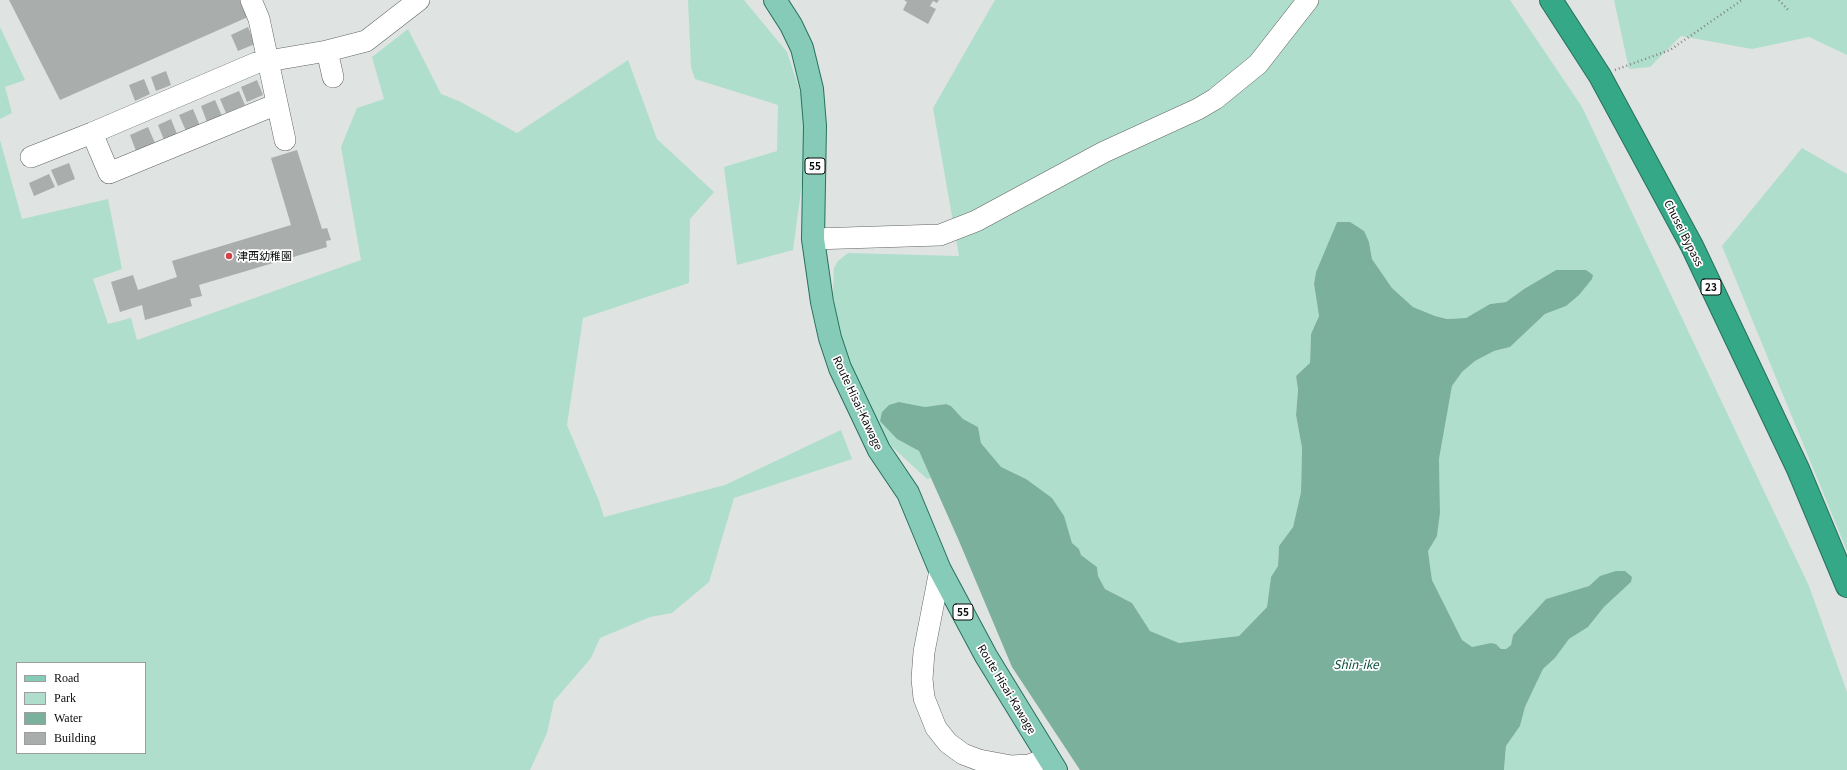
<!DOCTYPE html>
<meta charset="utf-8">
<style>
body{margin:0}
#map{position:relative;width:1847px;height:770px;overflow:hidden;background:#dfe3e2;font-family:Georgia,serif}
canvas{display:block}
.legend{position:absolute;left:16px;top:662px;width:130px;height:92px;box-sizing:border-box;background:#fff;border:1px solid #9d9e9d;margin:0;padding:5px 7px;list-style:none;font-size:12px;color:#0a0c0b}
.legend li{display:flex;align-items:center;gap:8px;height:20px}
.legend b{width:20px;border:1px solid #9d9e9d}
</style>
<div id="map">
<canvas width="1847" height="770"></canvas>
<ul class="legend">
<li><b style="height:5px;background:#86cbb7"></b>Road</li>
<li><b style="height:11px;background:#afdfcc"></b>Park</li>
<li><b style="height:11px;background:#7bb09d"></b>Water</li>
<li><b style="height:11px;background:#a9adac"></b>Building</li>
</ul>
</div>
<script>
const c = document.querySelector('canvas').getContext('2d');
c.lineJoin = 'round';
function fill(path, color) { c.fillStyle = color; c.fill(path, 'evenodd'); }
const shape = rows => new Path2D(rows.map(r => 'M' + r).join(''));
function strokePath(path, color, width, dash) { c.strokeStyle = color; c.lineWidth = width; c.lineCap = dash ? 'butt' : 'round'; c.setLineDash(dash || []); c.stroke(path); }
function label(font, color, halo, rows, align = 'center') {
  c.font = font + ' Georgia,"Noto Sans JP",serif'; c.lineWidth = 3.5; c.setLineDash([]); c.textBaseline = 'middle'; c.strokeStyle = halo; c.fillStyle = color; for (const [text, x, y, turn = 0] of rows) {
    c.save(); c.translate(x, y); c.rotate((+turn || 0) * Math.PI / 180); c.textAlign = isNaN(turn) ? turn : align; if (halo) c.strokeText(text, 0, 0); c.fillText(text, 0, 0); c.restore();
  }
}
fill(shape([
 [688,0,744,0,787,52,803,101,803,176,793,250,737,265,724,167,777,151,778,105,695,79,691,67],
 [995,0,1510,0,1582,107,1809,586,1847,692,1847,770,1504,770,1506,746,1520,726,1525,707,1543,669,1555,658,1569,639,1588,627,1604,607,1631,582,1600,576,1589,586,1546,599,1513,635,1511,645,1506,649,1501,649,1496,644,1491,643,1472,647,1465,644,1462,640,1432,580,1428,551,1437,535,1440,513,1439,459,1452,386,1462,372,1475,361,1494,351,1510,347,1545,314,1566,306,1592,279,1566,271,1556,270,1524,289,1506,302,1490,304,1466,318,1447,319,1435,316,1413,307,1392,288,1372,259,1369,242,1337,222,1316,272,1314,284,1319,316,1311,334,1310,364,1296,376,1298,390,1296,415,1302,448,1301,492,1293,527,1279,546,1278,566,1271,578,1267,607,1239,636,1179,643,1150,631,1132,603,1105,589,1098,576,1097,567,1081,555,1079,549,1072,543,1069,536,1026,479,1001,468,981,443,978,427,963,419,951,406,946,404,925,407,899,402,897,439,919,451,931,478,927,479,888,443,870,419,851,380,836,322,833,291,834,268,838,261,848,253,959,256,933,108],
 [1614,0,1847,0,1847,55,1809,37,1752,49,1681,36,1650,67,1629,69],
 [0,27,25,80,5,87,12,113,0,119],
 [408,29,441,94,459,101,517,133,628,60,657,139,714,192,690,219,689,283,583,318,567,425,599,501,604,517,725,485,841,430,852,459,734,498,709,582,672,613,650,617,600,638,591,658,554,701,547,733,530,770,0,770,0,140,22,219,108,199,122,269,93,279,108,324,131,318,137,340,361,260,341,147,357,108,384,99,372,57],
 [17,663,145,663,145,753,17,753],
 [1802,148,1847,174,1847,551,1722,246]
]), '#afdfcc');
fill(shape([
 [1337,222,1350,222,1364,231,1369,242,1372,259,1392,288,1413,307,1435,316,1447,319,1466,318,1490,304,1506,302,1524,289,1556,270,1586,270,1593,275,1592,279,1579,295,1566,306,1545,314,1510,347,1494,351,1475,361,1462,372,1452,386,1439,459,1440,513,1437,536,1428,551,1432,580,1462,640,1472,647,1491,643,1496,644,1501,649,1506,649,1511,645,1513,635,1546,599,1589,586,1600,576,1616,571,1625,571,1632,577,1631,582,1604,607,1588,627,1569,639,1555,658,1543,669,1525,707,1520,726,1506,746,1504,770,1080,770,1012,667,959,541,919,451,897,439,880,421,882,412,889,405,899,402,925,407,946,404,951,406,963,419,978,427,981,443,1001,467,1026,479,1052,498,1064,516,1072,543,1079,549,1081,555,1097,567,1098,576,1105,589,1132,603,1150,631,1179,643,1239,636,1267,607,1271,577,1278,566,1279,546,1293,527,1301,492,1302,448,1296,415,1298,390,1296,376,1310,363,1311,334,1319,316,1314,284,1316,272]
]), '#7bb09d');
fill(shape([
 [9,0,240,0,248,17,60,100],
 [904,0,939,0,937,3,933,1,930,6,936,9,928,24,903,10,907,2],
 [248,27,255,44,238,51,231,35],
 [166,71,171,85,156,91,151,77],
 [144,79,150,94,135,101,129,85],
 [257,80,263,95,247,102,241,87],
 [239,91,245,105,226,113,220,99],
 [215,100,222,116,207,122,201,106],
 [193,109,200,126,186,131,179,115],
 [171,119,177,134,164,140,158,125],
 [148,127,155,143,136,151,130,135],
 [297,150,322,229,327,228,331,240,326,241,327,247,199,285,202,296,190,299,192,306,145,320,142,305,120,312,111,282,133,275,138,290,177,277,172,261,291,225,271,158],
 [69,163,75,179,58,186,51,170],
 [49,174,55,187,34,196,29,183]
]), '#a9adac');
const minor = shape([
 [251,0,259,19,268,61,327,51,366,41,419,0],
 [327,51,333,77],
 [92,133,109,173,277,104],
 [31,157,92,133,256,63,268,61,285,140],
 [813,239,940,235,976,221,1104,152,1198,109,1215,99,1258,64,1308,0],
 [940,570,924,652,922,679,924,698,936,728,948,743,963,754,979,760,1011,766,1029,765,1048,758]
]);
const major = shape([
 [775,0,791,25,802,48,812,89,815,126,813,239,822,302,830,338,840,368,879,450,908,493,940,570,986,656,1056,770]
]);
const highway = shape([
 [1551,0,1600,76,1692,246,1798,469,1847,586]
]);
strokePath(minor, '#616563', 22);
strokePath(major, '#26715c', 24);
strokePath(highway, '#26715c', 24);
strokePath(shape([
 [1779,0,1789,11],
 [1615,70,1670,50,1742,0]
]), '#828584', 2.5, [1, 3]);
strokePath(minor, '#fff', 21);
strokePath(major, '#86cbb7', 22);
strokePath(highway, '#35a887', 22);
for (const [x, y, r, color] of [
 [229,256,4,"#d1414f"]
]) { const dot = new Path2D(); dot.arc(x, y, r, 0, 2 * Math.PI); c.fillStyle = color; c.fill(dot); strokePath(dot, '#fff', 1.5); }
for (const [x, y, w] of [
 [815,166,20],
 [1711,287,20],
 [963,612,20]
]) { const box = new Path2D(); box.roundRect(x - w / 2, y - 8, w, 16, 3); c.fillStyle = '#fff'; c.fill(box); strokePath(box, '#0a0c0b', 1); }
label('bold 10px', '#0a0c0b', null, [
 ["55",815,166],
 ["23",1711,287],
 ["55",963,612]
]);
label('11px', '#0a0c0b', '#fff', [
 ["Chusei Bypass",1684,233,63],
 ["Route Hisai-Kawage",858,403,65],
 ["Route Hisai-Kawage",1007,689,59]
]);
label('11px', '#0a0c0b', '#fff', [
 ["津西幼稚園",237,256]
], 'left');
label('italic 12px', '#08523f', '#fff', [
 ["Shin-ike",1356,664]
]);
</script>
